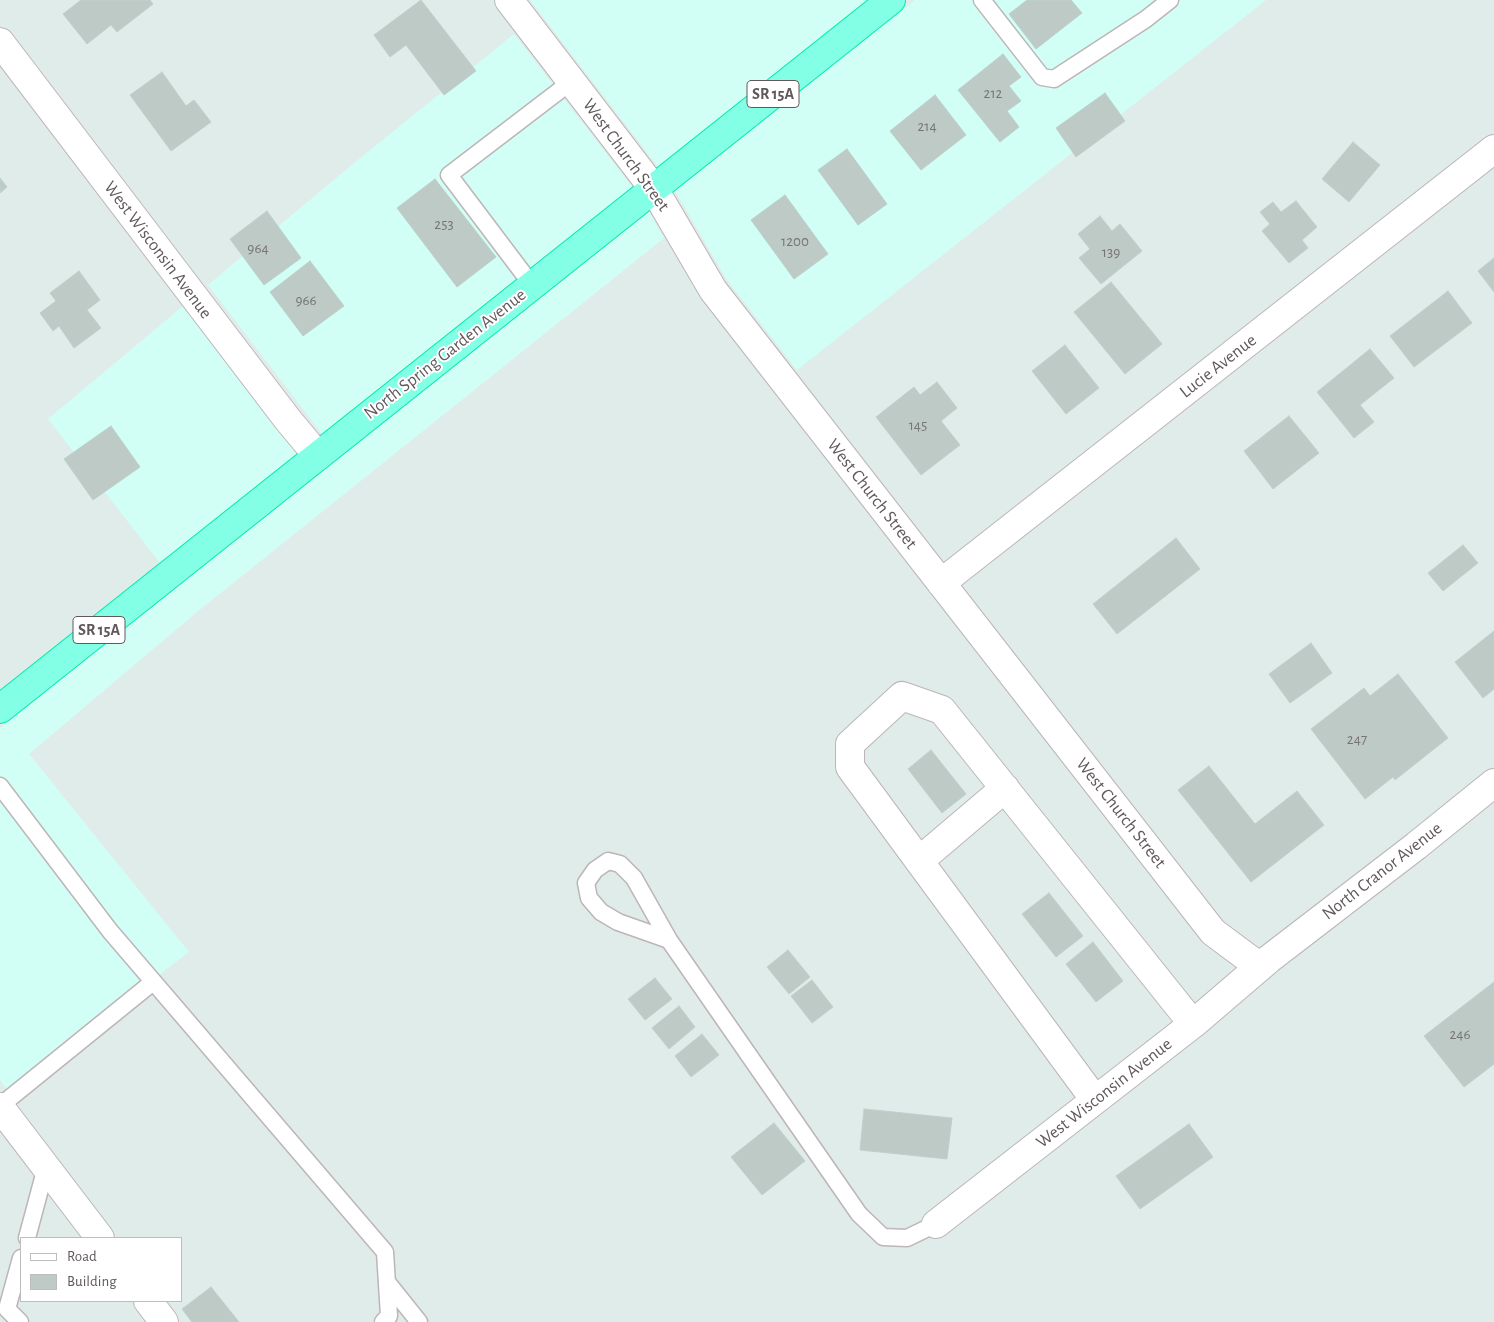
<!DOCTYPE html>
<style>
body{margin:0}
#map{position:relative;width:1494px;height:1322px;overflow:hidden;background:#dfecea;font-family:"Alegreya Sans",sans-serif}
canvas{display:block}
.legend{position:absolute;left:20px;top:1237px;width:162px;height:65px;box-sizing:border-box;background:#fff;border:1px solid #c0bcbe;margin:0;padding:6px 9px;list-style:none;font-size:15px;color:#61585c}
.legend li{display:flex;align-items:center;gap:10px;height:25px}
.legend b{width:25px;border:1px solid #c0bcbe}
</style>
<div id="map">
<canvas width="1494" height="1322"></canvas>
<ul class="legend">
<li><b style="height:6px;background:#fff"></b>Road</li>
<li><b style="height:14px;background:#becac6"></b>Building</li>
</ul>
</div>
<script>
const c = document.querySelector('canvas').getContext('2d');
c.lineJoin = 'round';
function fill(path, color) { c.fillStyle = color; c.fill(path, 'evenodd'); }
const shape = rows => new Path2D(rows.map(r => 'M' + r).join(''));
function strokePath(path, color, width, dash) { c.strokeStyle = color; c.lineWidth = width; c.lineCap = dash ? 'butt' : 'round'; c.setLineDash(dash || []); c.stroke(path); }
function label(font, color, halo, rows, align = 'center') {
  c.font = font + ' "Alegreya Sans",sans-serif'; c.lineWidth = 4; c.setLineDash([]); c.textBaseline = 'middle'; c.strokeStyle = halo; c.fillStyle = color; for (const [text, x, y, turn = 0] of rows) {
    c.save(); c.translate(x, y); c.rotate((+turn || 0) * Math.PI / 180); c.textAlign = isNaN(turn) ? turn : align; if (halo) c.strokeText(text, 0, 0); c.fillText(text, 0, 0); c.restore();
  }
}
fill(shape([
 [530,0,868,0,658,167],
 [915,0,1266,0,797,370,727,280,675,191],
 [514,34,633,188,322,434,208,285,359,159],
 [649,212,664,238,197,612,29,754,189,952,8,1091,0,1080,0,728],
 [183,306,297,454,160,563,48,419]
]), '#d1fff6');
const building = shape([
 [81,0,150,0,153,4,117,32,111,25,87,44,63,14,81,0],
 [421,0,476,71,444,95,406,45,390,57,374,35,421,0],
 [1027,0,1071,0,1082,13,1036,49,1009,14,1027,0],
 [1003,54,1021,77,1009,86,1021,101,1007,111,1019,127,1000,142,958,90,1003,54],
 [162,72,186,106,194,100,211,122,171,151,130,95,162,72],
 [1105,93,1125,121,1076,157,1056,128,1105,93],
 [935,95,966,135,921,170,890,131,935,95],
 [1353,142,1380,165,1349,202,1322,179,1353,142],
 [847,149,887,204,858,225,818,170,847,149],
 [0,178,7,187,0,193,0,178],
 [435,179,496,257,457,287,397,208,435,179],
 [785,195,828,254,794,279,751,220,785,195],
 [1296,201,1317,227,1302,240,1308,248,1289,263,1262,231,1270,224,1260,212,1273,202,1281,212,1296,201],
 [267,211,301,258,264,285,230,239,267,211],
 [1100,216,1112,231,1120,224,1142,251,1101,284,1079,258,1090,249,1078,234,1100,216],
 [1494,258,1494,292,1478,271,1494,258],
 [310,261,344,306,303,336,270,292,310,261],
 [79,271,100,300,87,310,101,328,74,348,59,326,53,331,40,313,56,301,50,293,79,271],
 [1111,282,1162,344,1125,374,1074,312,1111,282],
 [1448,291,1472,323,1414,367,1390,336,1448,291],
 [1065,345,1099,388,1066,414,1032,371,1065,345],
 [1370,349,1394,378,1360,405,1374,422,1354,438,1317,392,1370,349],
 [937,382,957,408,941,421,960,445,921,475,876,417,914,387,920,395,937,382],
 [1289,416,1319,453,1273,489,1244,451,1289,416],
 [111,426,140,467,93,500,64,459,111,426],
 [1176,538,1200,569,1117,634,1093,604,1176,538],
 [1463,545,1478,563,1443,591,1428,573,1463,545],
 [1494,631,1494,689,1483,698,1455,662,1494,631],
 [1311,643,1332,673,1290,703,1269,674,1311,643],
 [1398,674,1448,738,1395,780,1393,777,1365,799,1311,729,1364,688,1370,696,1398,674],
 [931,750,966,794,942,813,908,769,931,750],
 [1209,766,1255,824,1297,791,1324,825,1251,882,1178,790,1209,766],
 [1049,893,1083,936,1056,957,1022,914,1049,893],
 [1093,942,1123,981,1096,1002,1066,964,1093,942],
 [788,950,810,977,789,994,767,967,788,950],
 [655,978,672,999,645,1020,628,999,655,978],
 [812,980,833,1007,812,1023,791,996,812,980],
 [1494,982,1494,1064,1464,1087,1424,1036,1494,982],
 [679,1006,695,1027,669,1049,652,1028,679,1006],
 [702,1034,719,1055,691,1077,675,1056,702,1034],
 [864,1109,952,1118,947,1159,860,1150,864,1109],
 [774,1123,805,1161,762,1195,731,1157,774,1123],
 [1189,1124,1213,1157,1140,1209,1116,1176,1189,1124],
 [211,1287,239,1322,192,1322,182,1309,211,1287]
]);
fill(building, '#becac6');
strokePath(building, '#bdd1cb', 1);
const lane = shape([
 [982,0,1042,77,1054,79,1146,19,1170,0],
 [532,285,449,175,572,81],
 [0,786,110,931,385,1252,389,1316,383,1322],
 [669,940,634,878,620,864,608,861,595,870,586,883,589,898,601,912,618,922,669,940,859,1214,883,1237,907,1238,936,1224],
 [0,1106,153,982],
 [27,1238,46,1167],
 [387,1282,419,1322],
 [20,1322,7,1309,21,1258]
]);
const street = shape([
 [509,0,654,189,713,290,1213,932,1260,967],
 [941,583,1494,149],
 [919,861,1005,788],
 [1095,1100,850,767,850,744,902,696,942,710,1193,1024],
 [0,1107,100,1238],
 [936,1224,1193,1024,1269,959,1416,846,1494,783],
 [148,1301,164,1322]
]);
const secondary = shape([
 [0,42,288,420,318,456]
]);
const highway = shape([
 [0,709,891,0]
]);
strokePath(lane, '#bdb5b7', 19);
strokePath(street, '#bdb5b7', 30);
strokePath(secondary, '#bfb5b9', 30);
strokePath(highway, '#00ebab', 30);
strokePath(lane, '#fff', 16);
strokePath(street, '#fff', 28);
strokePath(secondary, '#fff', 28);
strokePath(highway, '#83ffe5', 28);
label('15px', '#787476', null, [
 ["212",993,93],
 ["214",927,126],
 ["253",444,224],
 ["1200",795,241],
 ["964",258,248],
 ["139",1111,252],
 ["966",306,300],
 ["145",918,425],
 ["247",1357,739],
 ["246",1460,1034]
]);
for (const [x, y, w] of [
 [773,94,52],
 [99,630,52]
]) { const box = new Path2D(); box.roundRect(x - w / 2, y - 13.5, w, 27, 4); c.fillStyle = '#fff'; c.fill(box); strokePath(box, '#61585c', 1); }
label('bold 16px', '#61585c', null, [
 ["SR 15A",773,94],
 ["SR 15A",99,630]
]);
label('18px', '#61585c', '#fff', [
 ["West Church Street",626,155,54],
 ["West Wisconsin Avenue",158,250,53],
 ["North Spring Garden Avenue",445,354,-38],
 ["Lucie Avenue",1218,366,-38],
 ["West Church Street",872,494,52],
 ["West Church Street",1121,813,52],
 ["North Cranor Avenue",1382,871,-38],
 ["West Wisconsin Avenue",1104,1093,-38]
]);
</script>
